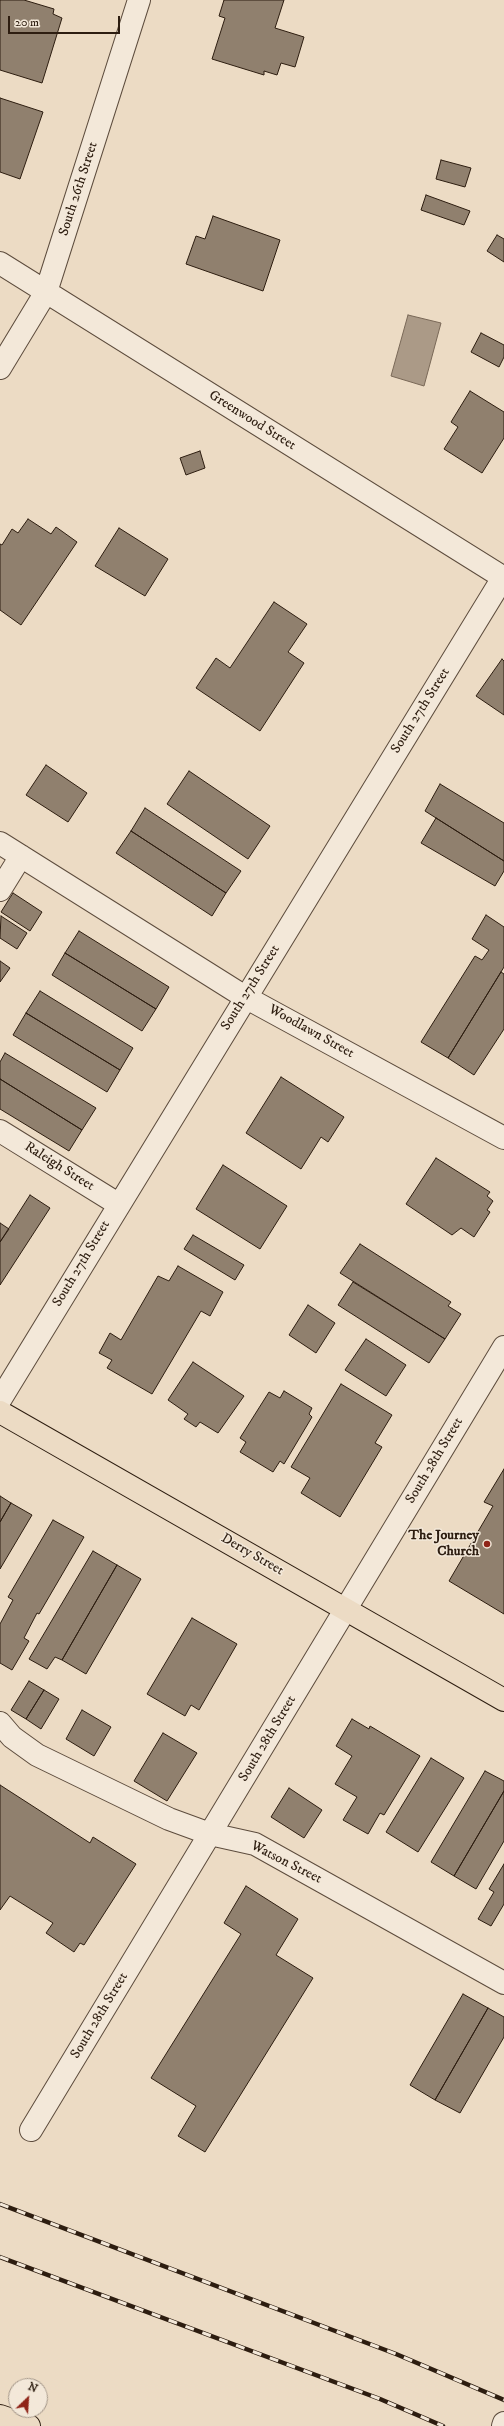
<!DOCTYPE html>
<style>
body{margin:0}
#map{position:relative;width:504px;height:2426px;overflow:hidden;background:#ecdbc4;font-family:"IM FELL DW Pica",serif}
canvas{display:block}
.north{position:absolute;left:8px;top:2378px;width:40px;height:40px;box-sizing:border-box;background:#f3e8d9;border:1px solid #a49789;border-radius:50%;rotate:25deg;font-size:11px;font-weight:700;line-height:16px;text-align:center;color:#2d1d10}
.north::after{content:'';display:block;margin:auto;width:14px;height:18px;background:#8f2418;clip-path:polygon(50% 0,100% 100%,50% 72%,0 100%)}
.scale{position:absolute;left:8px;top:16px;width:112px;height:18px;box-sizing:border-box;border:2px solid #2d1d10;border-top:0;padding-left:5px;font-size:12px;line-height:14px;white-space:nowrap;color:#2d1d10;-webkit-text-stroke:3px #f3e8d9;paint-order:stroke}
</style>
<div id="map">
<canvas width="504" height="2426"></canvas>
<div class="north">N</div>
<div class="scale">20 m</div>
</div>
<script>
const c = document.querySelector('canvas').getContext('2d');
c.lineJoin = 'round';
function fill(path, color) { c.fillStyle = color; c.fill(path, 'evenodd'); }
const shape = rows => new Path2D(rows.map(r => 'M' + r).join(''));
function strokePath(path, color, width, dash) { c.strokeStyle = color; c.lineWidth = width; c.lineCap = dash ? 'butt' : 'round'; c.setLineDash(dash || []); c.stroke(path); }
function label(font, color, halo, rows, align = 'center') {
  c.font = font + ' "IM FELL DW Pica",serif'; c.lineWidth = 3; c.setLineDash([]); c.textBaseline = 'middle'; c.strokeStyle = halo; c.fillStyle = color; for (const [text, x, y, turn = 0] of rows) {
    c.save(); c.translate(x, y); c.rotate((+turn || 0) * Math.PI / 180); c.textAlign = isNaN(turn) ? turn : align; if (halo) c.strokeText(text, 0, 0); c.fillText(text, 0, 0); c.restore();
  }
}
const water = shape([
 [408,315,441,323,424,386,391,376,408,315]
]);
fill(water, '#ab9a87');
strokePath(water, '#796857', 1);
const building = shape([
 [0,0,24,0,54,9,53,14,62,18,42,83,0,70,0,0],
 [224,0,284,0,275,28,304,37,295,67,281,63,277,75,264,71,264,75,212,59,225,18,219,16,224,0],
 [0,98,43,112,20,179,0,172,0,98],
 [441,160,471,168,465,187,436,179,441,160],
 [426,195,470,211,464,225,421,210,426,195],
 [213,216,280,240,263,291,186,264,196,236,205,239,213,216],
 [497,235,504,239,504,262,487,251,497,235],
 [481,333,504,345,504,357,499,367,471,352,481,333],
 [470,391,504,412,504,438,482,473,444,449,458,427,451,422,470,391],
 [200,451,205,468,186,475,180,458,200,451],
 [28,519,51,534,56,527,77,542,21,625,0,610,0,544,2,545,12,529,18,533,28,519],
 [119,528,168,559,145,596,95,566,119,528],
 [274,602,307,624,288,652,304,663,260,731,196,688,216,658,230,668,274,602],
 [502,659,504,661,504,715,476,696,502,659],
 [46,765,87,793,68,822,26,795,46,765],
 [189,771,270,826,248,859,167,804,189,771],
 [440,784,504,823,504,861,425,811,440,784],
 [145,808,241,871,226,893,131,831,145,808],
 [436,818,504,861,504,871,495,886,421,843,436,818],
 [131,831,226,893,212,916,116,853,131,831],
 [13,893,42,912,30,931,1,912,13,893],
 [486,915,504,927,504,967,448,1058,421,1042,475,956,482,960,489,950,472,939,486,915],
 [1,916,27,933,17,949,0,938,1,916],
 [79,931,169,987,156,1009,65,953,79,931],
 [65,953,156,1009,142,1031,52,975,65,953],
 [0,961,10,968,0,982,0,961],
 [501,972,504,974,504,1029,474,1075,448,1058,501,972],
 [40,991,133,1048,120,1070,26,1013,40,991],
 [26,1013,120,1070,107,1092,13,1035,26,1013],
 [5,1053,96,1108,82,1130,0,1079,0,1062,5,1053],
 [281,1077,344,1117,328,1142,321,1137,301,1169,246,1133,281,1077],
 [0,1079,82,1130,69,1151,0,1109,0,1079],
 [436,1158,490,1192,487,1196,493,1201,487,1210,490,1212,474,1237,461,1228,452,1235,406,1204,436,1158],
 [223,1165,287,1206,260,1249,196,1209,223,1165],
 [30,1195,50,1208,0,1285,0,1242,30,1195],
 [0,1223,9,1229,0,1242,0,1223],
 [193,1235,244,1265,235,1280,184,1249,193,1235],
 [360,1244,451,1302,448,1306,461,1314,445,1339,340,1273,360,1244],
 [178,1266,223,1292,210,1316,201,1311,152,1394,107,1368,112,1360,99,1353,110,1333,121,1340,158,1276,169,1281,178,1266],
 [353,1282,445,1339,429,1363,338,1305,353,1282],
 [308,1305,335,1323,316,1353,289,1335,308,1305],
 [366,1339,406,1365,386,1396,345,1370,366,1339],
 [193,1362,244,1396,218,1433,200,1422,196,1427,184,1419,188,1414,168,1400,193,1362],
 [341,1384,392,1415,375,1443,382,1447,340,1517,301,1493,310,1478,291,1467,341,1384],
 [284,1391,312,1408,309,1414,312,1417,284,1464,280,1461,273,1472,240,1452,246,1442,240,1438,269,1392,280,1398,284,1391],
 [504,1469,504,1614,449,1581,493,1506,484,1502,504,1469],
 [0,1496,11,1503,0,1522,0,1496],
 [11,1503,32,1515,0,1569,0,1522,11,1503],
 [53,1520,84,1537,39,1614,37,1613,24,1638,29,1641,12,1670,0,1663,0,1624,13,1600,8,1597,53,1520],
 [93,1551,117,1565,62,1660,55,1657,47,1669,29,1659,93,1551],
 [117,1565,141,1579,86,1674,62,1660,117,1565],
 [192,1618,237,1644,199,1710,191,1705,185,1716,147,1694,192,1618],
 [29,1681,44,1690,26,1719,11,1710,29,1681],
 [44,1690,59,1699,41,1729,26,1719,44,1690],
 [82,1710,111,1727,94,1756,66,1739,82,1710],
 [352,1719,369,1729,370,1726,420,1756,384,1815,380,1813,368,1834,343,1820,357,1797,335,1784,352,1756,336,1746,352,1719],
 [163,1733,197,1753,167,1801,134,1781,163,1733],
 [431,1758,464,1778,418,1852,386,1832,431,1758],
 [485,1771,504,1781,504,1791,454,1876,431,1862,485,1771],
 [0,1785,90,1843,93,1837,136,1864,84,1945,80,1943,74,1952,46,1933,53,1923,10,1896,0,1910,0,1785],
 [289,1788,322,1810,304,1838,271,1817,289,1788],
 [504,1791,504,1841,476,1889,454,1876,504,1791],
 [504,1864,504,1904,491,1926,478,1919,494,1892,489,1889,504,1864],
 [246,1886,298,1919,276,1955,313,1978,205,2152,178,2136,196,2106,151,2078,241,1934,224,1923,246,1886],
 [463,1994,488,2008,435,2100,410,2085,463,1994],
 [488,2008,504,2017,504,2037,460,2113,435,2100,488,2008]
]);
fill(building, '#90806e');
strokePath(building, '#2d1d10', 1);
const minor = shape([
 [0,263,504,578],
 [0,368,46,292,139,0],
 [0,843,245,997,504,1138],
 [0,890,21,856],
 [0,1131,118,1204],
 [0,1400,504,576],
 [0,1723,12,1737,37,1755,169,1819,210,1834,255,1844,504,1983],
 [31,2130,504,1347],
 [503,2426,504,2423]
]);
const major = shape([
 [0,1412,504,1700]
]);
const highway = shape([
 [0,2416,29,2426]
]);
strokePath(minor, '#5d4c3d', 24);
strokePath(major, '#2d1d10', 24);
strokePath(highway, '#2d1d10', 24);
strokePath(minor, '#f3e8d9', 22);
strokePath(major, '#ecdbc4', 22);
strokePath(highway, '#ecdbc4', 22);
const rail = shape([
 [0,2204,396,2354,504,2400],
 [0,2257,380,2399,443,2426]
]);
strokePath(rail, '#2d1d10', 4.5);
strokePath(rail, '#f3e8d9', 3, [9]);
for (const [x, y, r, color] of [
 [487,1544,4,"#8f2418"]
]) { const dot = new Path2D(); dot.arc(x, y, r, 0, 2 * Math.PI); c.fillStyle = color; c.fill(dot); strokePath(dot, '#f3e8d9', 1.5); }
label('14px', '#2d1d10', '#f3e8d9', [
 ["South 26th Street",79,189,-72],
 ["Greenwood Street",252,421,32],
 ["South 27th Street",421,711,-58],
 ["South 27th Street",251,988,-58],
 ["Woodlawn Street",311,1032,29],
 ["Raleigh Street",59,1167,32],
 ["South 27th Street",82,1264,-59],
 ["South 28th Street",435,1461,-59],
 ["Derry Street",252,1555,30],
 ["South 28th Street",268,1739,-59],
 ["Watson Street",286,1863,27],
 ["South 28th Street",100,2016,-59]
]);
label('bold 14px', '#2d1d10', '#f3e8d9', [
 ["The Journey",479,1536],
 ["Church",479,1552]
], 'right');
</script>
